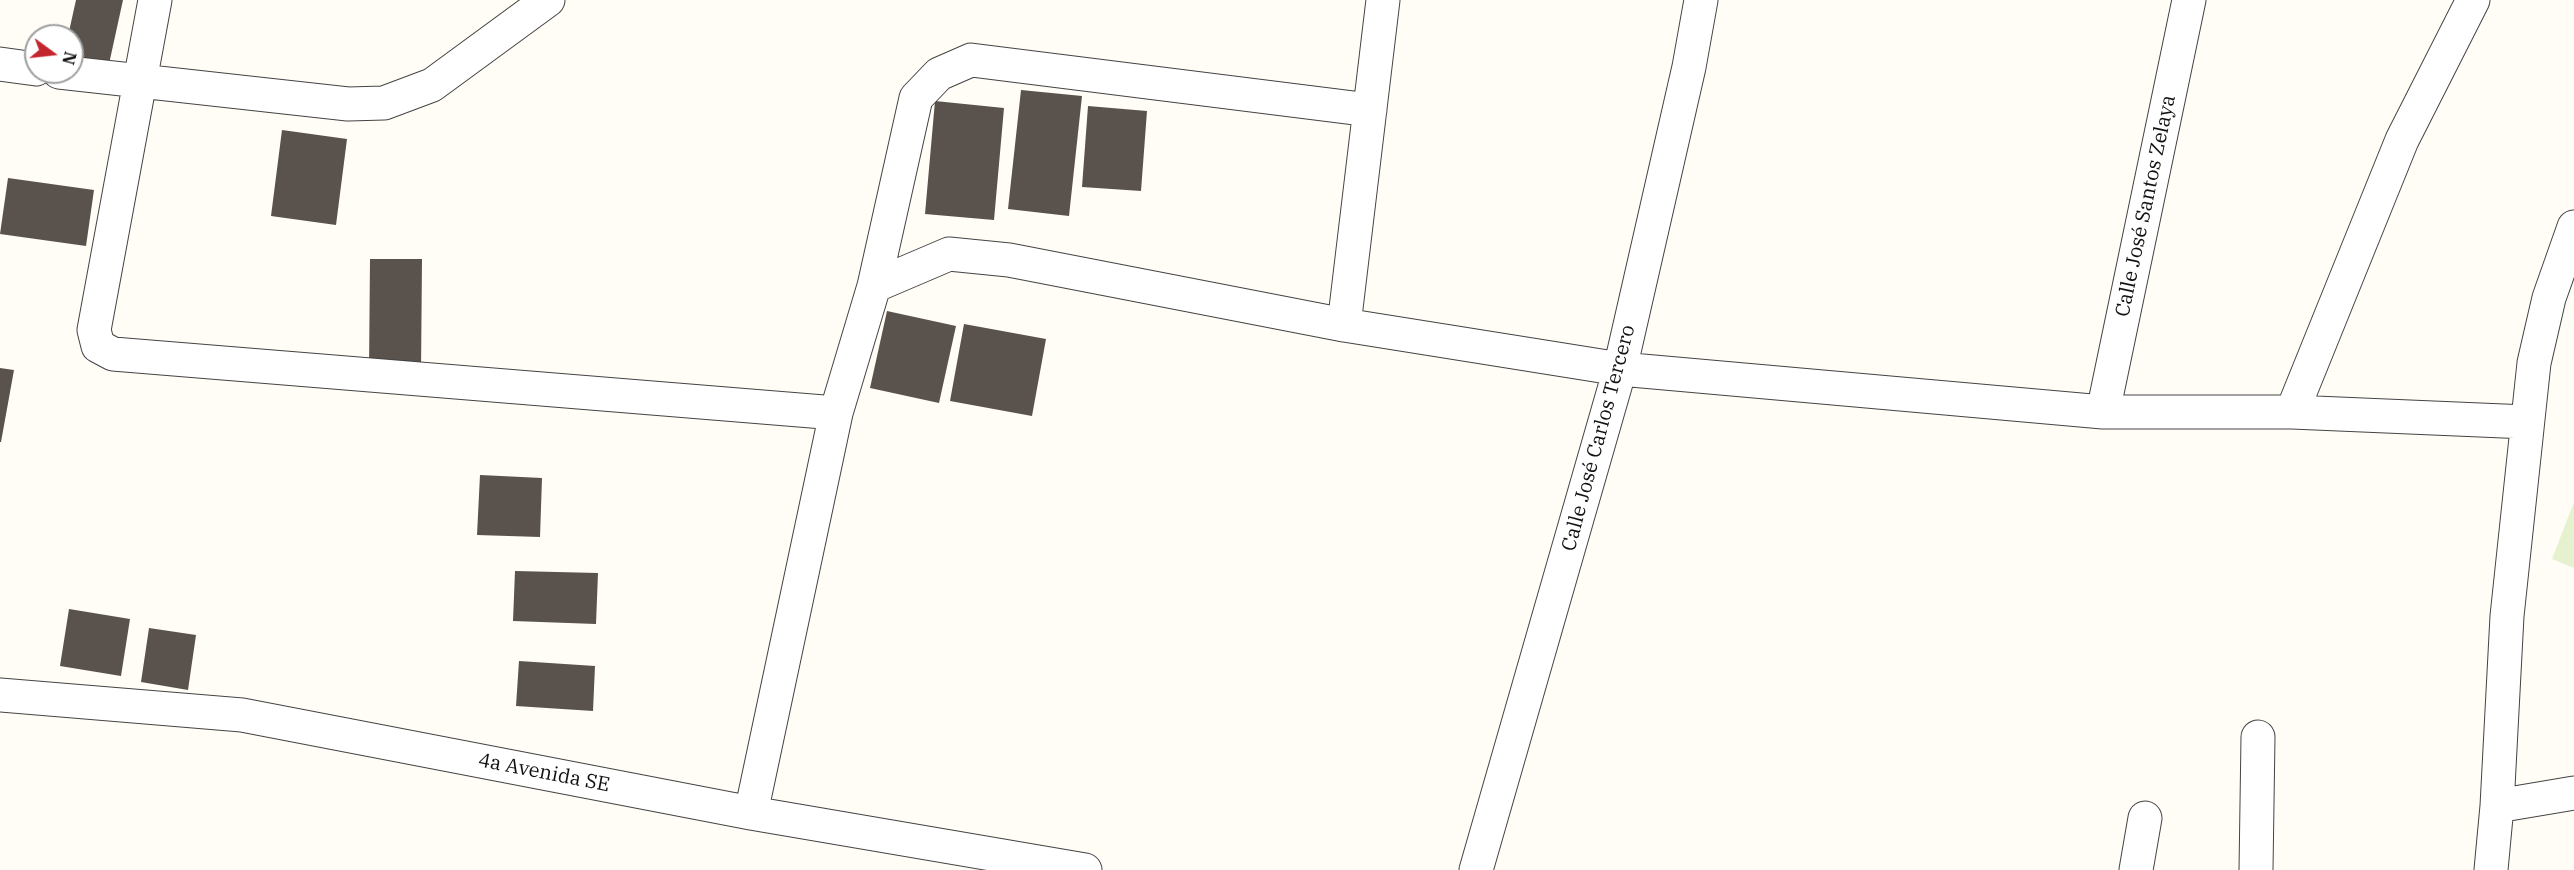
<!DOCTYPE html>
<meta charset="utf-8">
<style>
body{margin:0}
#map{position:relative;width:2574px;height:870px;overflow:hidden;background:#fffdf5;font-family:"IBM Plex Serif",serif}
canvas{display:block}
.north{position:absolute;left:24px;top:24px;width:60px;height:60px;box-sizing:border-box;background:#fff;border:2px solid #a0a0a0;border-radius:50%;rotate:105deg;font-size:16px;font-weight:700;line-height:24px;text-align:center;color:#111}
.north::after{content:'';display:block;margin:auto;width:21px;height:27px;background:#c4262e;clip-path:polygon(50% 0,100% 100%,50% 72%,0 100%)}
</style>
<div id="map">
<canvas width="2574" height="870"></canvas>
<div class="north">N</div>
</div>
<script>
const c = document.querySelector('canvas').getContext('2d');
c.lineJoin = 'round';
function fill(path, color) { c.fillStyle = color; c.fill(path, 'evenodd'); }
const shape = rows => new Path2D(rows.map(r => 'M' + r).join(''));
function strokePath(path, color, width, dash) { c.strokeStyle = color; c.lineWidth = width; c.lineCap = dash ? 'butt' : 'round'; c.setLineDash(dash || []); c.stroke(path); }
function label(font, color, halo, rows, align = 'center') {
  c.font = font + ' "IBM Plex Serif",serif'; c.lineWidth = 6; c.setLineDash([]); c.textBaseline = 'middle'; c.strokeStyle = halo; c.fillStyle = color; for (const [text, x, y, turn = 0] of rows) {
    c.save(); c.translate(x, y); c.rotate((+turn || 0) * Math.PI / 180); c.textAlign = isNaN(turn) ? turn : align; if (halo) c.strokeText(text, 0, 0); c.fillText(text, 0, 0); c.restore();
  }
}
fill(shape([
 [2574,502,2574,568,2552,559]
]), '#e6f2cf');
fill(shape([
 [76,0,123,0,109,64,72,56,72,36,68,36],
 [1021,90,1082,96,1069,216,1008,209],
 [935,101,1004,108,994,220,925,214],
 [1088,106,1147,111,1141,191,1082,187],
 [282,130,347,139,336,225,271,216],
 [8,178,94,190,86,246,0,234],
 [370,259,422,259,421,372,369,371],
 [887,311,956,326,939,403,870,388],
 [964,324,1046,339,1032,416,950,401],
 [0,368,14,370,1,442,0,442],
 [480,475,542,478,540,537,477,535],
 [515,571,598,573,596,624,513,621],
 [69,609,130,619,121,676,60,666],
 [149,628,196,635,188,690,141,682],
 [519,661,595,666,593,711,516,706]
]), '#5a524d');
const minor = shape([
 [155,0,94,330,98,346,113,354,836,413],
 [0,64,36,69],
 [59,72,348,104,384,103,432,85,548,0],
 [874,286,916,98,939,74,971,60,1370,110],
 [1344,325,1383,0],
 [2103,412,2189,0],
 [2292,412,2402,140,2473,0],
 [0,695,242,715,751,813,1085,870],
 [2497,806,2574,793],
 [751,813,836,413,874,286,949,254,1009,260,1344,325,1620,369,2103,412,2292,412,2527,422],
 [1476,870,1620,369,1689,67,1701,0],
 [2136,870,2145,818],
 [2256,870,2258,737],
 [2491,870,2497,806,2507,616,2534,363,2549,298,2574,227]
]);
strokePath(minor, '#444', 35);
strokePath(minor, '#fff', 33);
label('20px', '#111', '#fff', [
 ["Calle José Santos Zelaya",2146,206,-78],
 ["Calle José Carlos Tercero",1599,438,-75],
 ["4a Avenida SE",544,773,11]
]);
</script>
